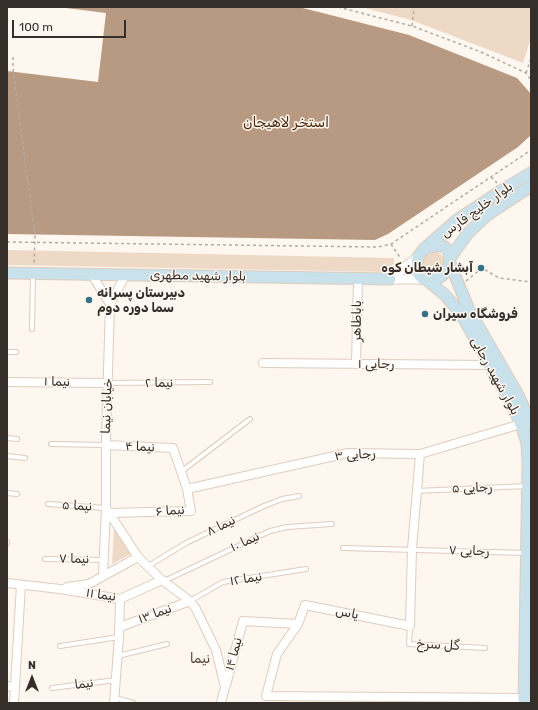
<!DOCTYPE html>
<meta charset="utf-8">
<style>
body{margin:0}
#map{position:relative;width:538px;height:710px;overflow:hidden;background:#fef7f0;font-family:Rubik,sans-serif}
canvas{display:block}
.frame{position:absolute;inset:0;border:8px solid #362f29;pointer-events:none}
.north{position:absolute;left:12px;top:658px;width:40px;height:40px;-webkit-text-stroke:3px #fef7f0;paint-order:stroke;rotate:0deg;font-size:11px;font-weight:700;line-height:16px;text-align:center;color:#362f29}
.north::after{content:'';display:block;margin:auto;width:14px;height:18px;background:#362f29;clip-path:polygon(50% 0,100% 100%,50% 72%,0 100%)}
.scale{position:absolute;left:12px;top:20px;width:114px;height:18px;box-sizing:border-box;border:2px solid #362f29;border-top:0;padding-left:5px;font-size:12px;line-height:14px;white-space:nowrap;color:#362f29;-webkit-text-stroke:3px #fef7f0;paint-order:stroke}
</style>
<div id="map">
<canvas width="538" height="710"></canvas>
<div class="frame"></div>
<div class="north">N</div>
<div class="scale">100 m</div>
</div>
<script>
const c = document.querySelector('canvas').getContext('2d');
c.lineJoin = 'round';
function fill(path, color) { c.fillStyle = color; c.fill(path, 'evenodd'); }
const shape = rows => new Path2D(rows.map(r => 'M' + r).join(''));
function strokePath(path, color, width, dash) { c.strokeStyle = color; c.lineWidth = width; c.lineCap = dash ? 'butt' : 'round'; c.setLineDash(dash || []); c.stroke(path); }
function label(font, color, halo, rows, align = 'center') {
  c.font = font + ' Rubik,"Noto Sans Arabic",sans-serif'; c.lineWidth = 3; c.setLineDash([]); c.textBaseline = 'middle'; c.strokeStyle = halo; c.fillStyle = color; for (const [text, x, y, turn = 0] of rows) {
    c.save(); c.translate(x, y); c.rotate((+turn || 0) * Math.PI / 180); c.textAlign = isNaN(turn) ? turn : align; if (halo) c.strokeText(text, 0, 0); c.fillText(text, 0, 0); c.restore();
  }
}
fill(shape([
 [361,7,531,7,531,38,523,63,411,20],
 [7,250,394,258,394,264,384,272,7,265],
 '422 262a11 11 0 1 1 22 0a11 11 0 1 1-22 0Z',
 [114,529,131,554,112,564]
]), '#eed9c7');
fill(shape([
 [58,7,299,7,409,35,517,78,531,94,531,135,518,147,388,234,375,240,7,234,7,71,98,82,106,13]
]), '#b79a81');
const service = shape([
 [32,329,33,274],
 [7,352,16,352],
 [108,383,210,382],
 [7,438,17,439],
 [51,444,106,445],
 [7,456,25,458],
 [182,471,250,419],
 [416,491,527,486],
 [7,493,17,494],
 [48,504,106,508],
 [7,542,7,543],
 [343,548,526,553],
 [45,559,104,560],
 [148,566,188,542,264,506,282,499,299,496],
 [164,581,270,531,287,527,332,524],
 [190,601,223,582,306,569],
 [410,626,409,644,485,648],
 [60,646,119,637],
 [118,656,167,644],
 [52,688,116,680],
 [115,698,133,703]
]);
const minor = shape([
 [92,275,110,304],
 [263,363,490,365],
 [356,364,358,278],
 [7,382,107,383],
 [106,445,173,448,187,489,191,511,109,513],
 [420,454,412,549,410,626,305,605,298,624,277,654,266,696,524,698],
 [187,489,348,453,420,454,521,424],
 [106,508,138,557,162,580,190,601,196,609,216,650,225,687,221,703],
 [103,576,106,508,106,437,110,304,125,276],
 [7,583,60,589,120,599,162,580],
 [67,587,89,584,138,557],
 [120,627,190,601],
 [226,685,243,621,298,624],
 [7,686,15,687],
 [14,703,21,585],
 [114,703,119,637,120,599]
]);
const tertiary = shape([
 [390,279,418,257],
 [390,279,424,279]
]);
const secondary = shape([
 [440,245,445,247,449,252,450,263,448,268,442,276,438,278,427,280,422,278,418,273,417,267,418,257,424,249,429,247,440,245],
 [424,249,457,220,507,187,531,173],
 [450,258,468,233,487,215,531,186],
 [450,263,469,310,518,395,531,424],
 [7,273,390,279],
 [427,280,445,295,461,314,509,399,521,424,527,443,528,463,524,703]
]);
strokePath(service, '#deccbd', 6);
strokePath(minor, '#deccbd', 10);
strokePath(tertiary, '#deccbd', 11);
strokePath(secondary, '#deccbd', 13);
strokePath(shape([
 [338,7,412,26,481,52,526,73,531,80],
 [412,26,414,7],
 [13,57,13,69,35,236,34,264],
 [526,73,531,58],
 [491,177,497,183],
 [7,242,378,247,391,244,531,150],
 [391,244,401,259],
 [466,281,482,268,499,278,531,282]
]), '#b2aba4', 1.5, [3, 3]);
strokePath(service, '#fff', 4);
strokePath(minor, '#fff', 8);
strokePath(tertiary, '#fff', 9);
strokePath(secondary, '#c8e1ea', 11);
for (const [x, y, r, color] of [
 [481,268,4,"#357288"],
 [89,300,4,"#357288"],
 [425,314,4,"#357288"]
]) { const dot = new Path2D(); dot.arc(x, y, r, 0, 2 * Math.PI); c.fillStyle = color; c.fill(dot); strokePath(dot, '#fef7f0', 1.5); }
label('13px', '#362f29', '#fef7f0', [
 ["بلوار خلیج فارس",477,210,-36],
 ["بلوار شهید مطهری",198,276,1],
 ["باباطاهر",357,321,-89],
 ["رجایی ۱",376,364],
 ["بلوار شهید رجایی",495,376,61],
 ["نیما ۱",57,382,1],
 ["نیما ۲",159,383],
 ["خیابان نیما",107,406,-88],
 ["نیما ۴",140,447,2],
 ["رجایی ۳",355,455,-4],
 ["رجایی ۵",472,488,-2],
 ["نیما ۵",77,506,3],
 ["نیما ۶",170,511,-4],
 ["نیما ۸",221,526,-26],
 ["نیما ۱۰",245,542,-25],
 ["رجایی ۷",469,551,2],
 ["نیما ۷",74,559,1],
 ["نیما ۱۲",246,579,-9],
 ["نیما ۱۱",101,595,8],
 ["یاس",347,613,12],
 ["نیما ۱۳",155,614,-20],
 ["گل سرخ",438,645,3],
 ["نیما ۱۴",234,654,-75],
 ["نیما",84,684,-7]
]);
label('bold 13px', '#362f29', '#fef7f0', [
 ["آبشار شیطان کوه",473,268,"right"],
 ["دبیرستان پسرانه",97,293],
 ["سما دوره دوم",97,308],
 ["فروشگاه سیران",433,314]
], 'left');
label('italic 14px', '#472909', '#fef7f0', [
 ["استخر لاهیجان",286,123]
]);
label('14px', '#57483a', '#fef7f0', [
 ["نیما",200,659]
]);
</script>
